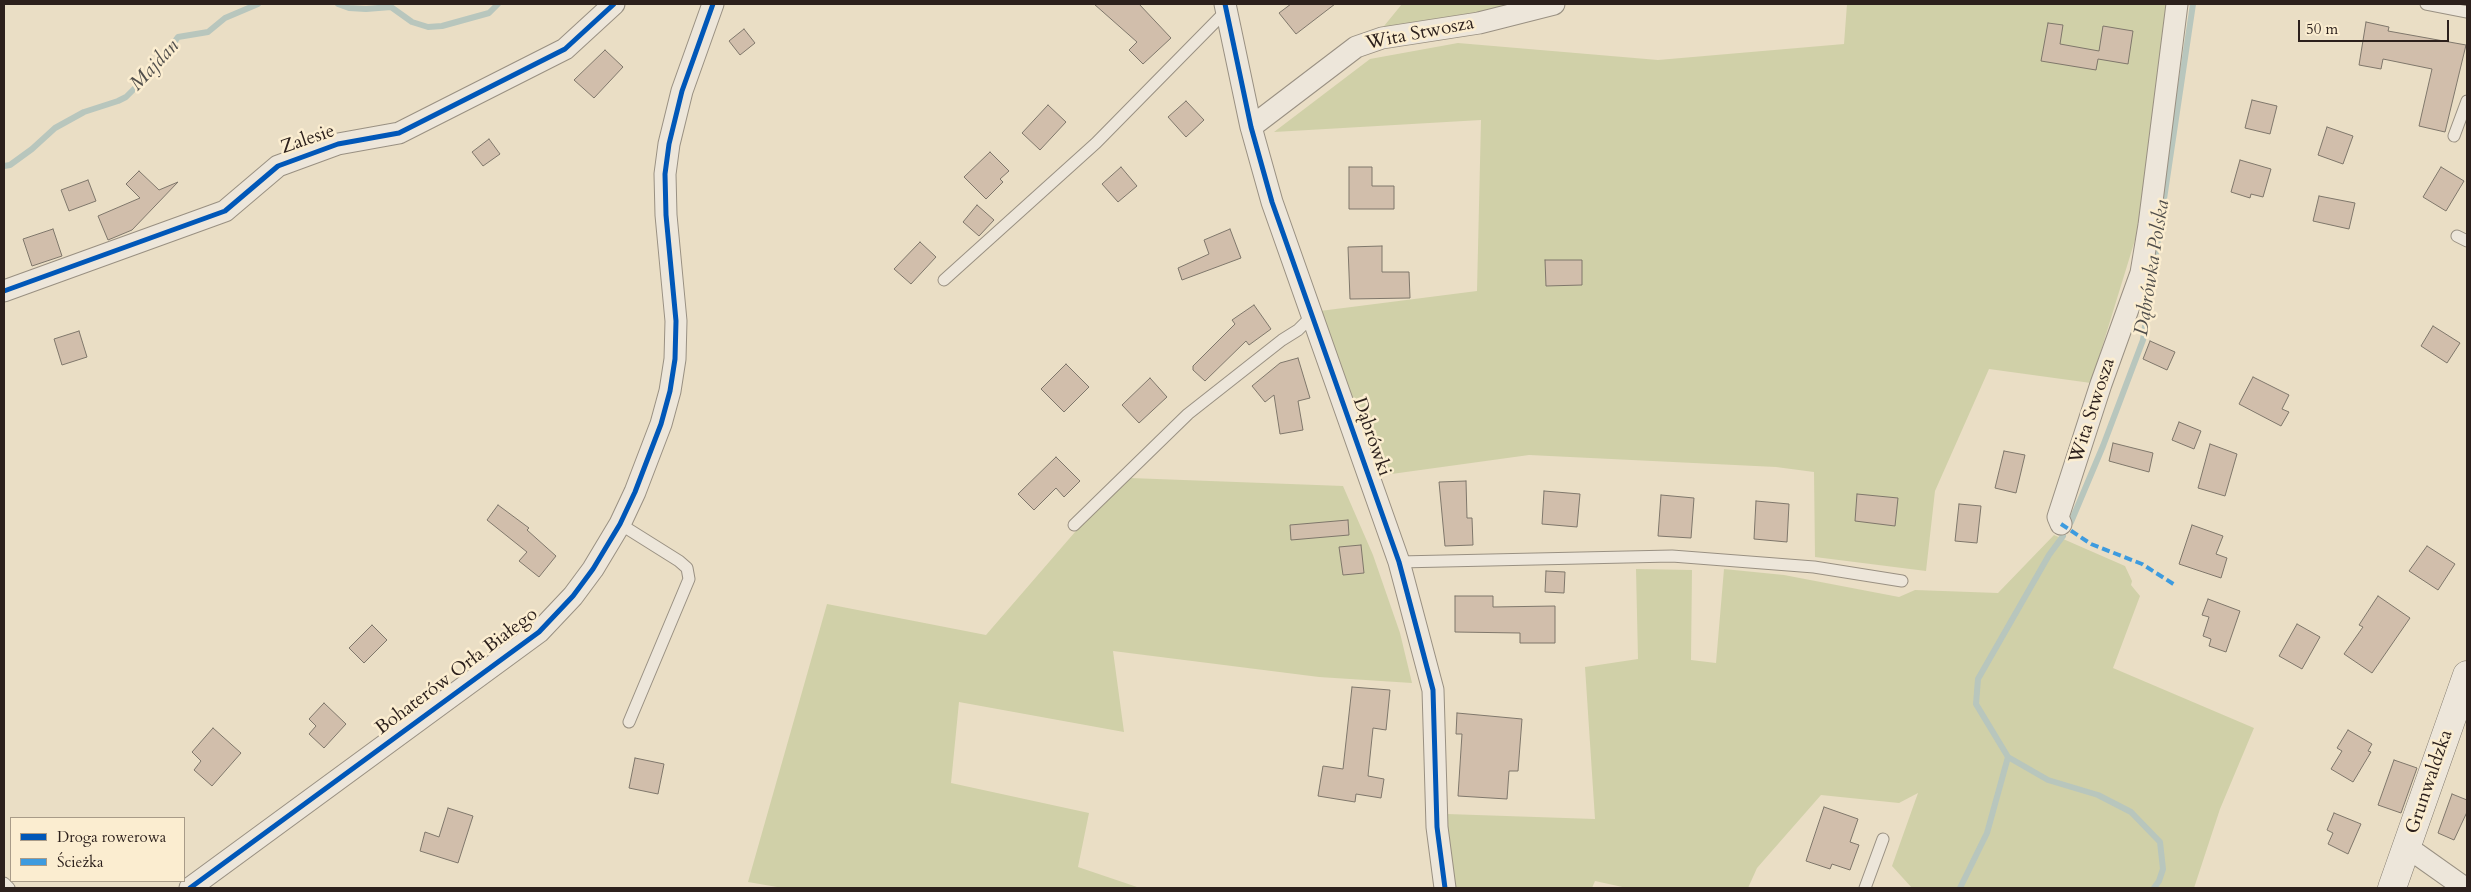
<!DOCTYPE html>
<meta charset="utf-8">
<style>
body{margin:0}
#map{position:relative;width:2471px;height:892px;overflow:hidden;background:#eadec5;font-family:Cardo,serif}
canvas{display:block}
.frame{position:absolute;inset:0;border:5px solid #2c201c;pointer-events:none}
.legend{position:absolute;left:10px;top:817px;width:175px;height:65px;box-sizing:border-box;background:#fbedd0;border:1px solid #a89b88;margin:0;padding:6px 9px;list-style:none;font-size:15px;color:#2c201c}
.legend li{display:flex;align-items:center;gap:10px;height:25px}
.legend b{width:25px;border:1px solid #a89b88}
.scale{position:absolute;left:2298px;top:20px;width:151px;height:22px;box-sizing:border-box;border:2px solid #2c201c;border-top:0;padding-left:6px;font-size:15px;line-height:18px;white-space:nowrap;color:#2c201c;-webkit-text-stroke:4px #fbedd0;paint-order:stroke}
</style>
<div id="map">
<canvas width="2471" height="892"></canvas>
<div class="frame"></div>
<ul class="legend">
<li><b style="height:6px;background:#0057b8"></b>Droga rowerowa</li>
<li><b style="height:6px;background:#3d9bdf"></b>Ścieżka</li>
</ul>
<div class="scale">50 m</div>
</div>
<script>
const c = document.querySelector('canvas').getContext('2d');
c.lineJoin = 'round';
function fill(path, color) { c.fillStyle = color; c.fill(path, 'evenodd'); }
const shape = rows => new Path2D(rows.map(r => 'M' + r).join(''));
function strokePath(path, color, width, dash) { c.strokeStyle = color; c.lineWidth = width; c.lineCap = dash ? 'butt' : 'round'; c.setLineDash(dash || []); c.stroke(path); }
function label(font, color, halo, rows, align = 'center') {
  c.font = font + ' Cardo,serif'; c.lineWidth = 5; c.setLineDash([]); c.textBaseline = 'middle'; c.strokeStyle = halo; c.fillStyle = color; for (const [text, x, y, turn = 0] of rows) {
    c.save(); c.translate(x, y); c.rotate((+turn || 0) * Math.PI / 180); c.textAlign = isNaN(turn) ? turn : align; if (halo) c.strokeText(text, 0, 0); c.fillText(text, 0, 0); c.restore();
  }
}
fill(shape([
 [1402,4,1528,4,1380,31],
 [1847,4,2167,5,2143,214,2091,383,1989,369,1935,491,1926,571,1815,557,1814,472,1776,467,1529,455,1377,476,1320,311,1477,291,1481,120,1274,132,1370,59,1458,43,1658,60,1844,44],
 [1130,478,1343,486,1373,555,1400,633,1412,683,1319,677,1113,651,1124,732,959,702,951,783,1089,813,1078,867,1140,888,783,888,748,882,827,604,986,635,1075,532],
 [2054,535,2125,566,2132,581,2131,585,2140,596,2113,668,2254,728,2220,809,2194,888,1912,888,1892,866,1918,793,1899,803,1821,795,1757,868,1748,888,1627,888,1595,881,1592,888,1455,888,1452,880,1447,814,1595,819,1585,667,1638,659,1636,569,1692,570,1691,660,1716,663,1724,569,1784,575,1899,597,1915,590,1998,593]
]), '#d0d0a8');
strokePath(shape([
 [338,4,349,8,366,9,391,7,412,22,428,27,442,26,489,13,498,4],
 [4,166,10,165,32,149,55,128,84,112,118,101,126,97,157,66,178,37,208,32,225,18,258,4],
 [2071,522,2103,446,2143,340,2193,4],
 [2063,536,2049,555,1978,679,1976,704,2008,757,2048,780,2098,795,2131,812,2160,842,2163,869,2159,881,2154,888],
 [1960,888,1987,833,2008,757]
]), '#b8c6bd', 6);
const building = shape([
 [1094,4,1139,4,1171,38,1143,64,1129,50,1137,42,1094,4],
 [1291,4,1335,4,1296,34,1279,13,1291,4],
 [2366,22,2389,27,2388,31,2466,45,2445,132,2419,126,2432,69,2383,59,2381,69,2359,65,2366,22],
 [2048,23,2063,25,2060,44,2099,51,2103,26,2133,31,2128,64,2098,59,2096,70,2041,61,2048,23],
 [744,29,755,43,740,55,729,41,744,29],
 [605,50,623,67,594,98,574,80,605,50],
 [2252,100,2277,106,2270,134,2245,128,2252,100],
 [1186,101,1204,120,1186,137,1168,117,1186,101],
 [1048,105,1066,122,1040,150,1022,133,1048,105],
 [2327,127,2353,136,2343,164,2318,155,2327,127],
 [489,139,500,154,483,166,472,152,489,139],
 [990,152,1009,171,1000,179,1003,182,986,199,964,177,990,152],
 [2240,160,2271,169,2263,197,2251,194,2250,198,2231,192,2240,160],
 [1121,167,1137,186,1118,202,1102,184,1121,167],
 [1349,167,1372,167,1372,186,1394,186,1394,209,1349,209,1349,167],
 [2441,167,2464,181,2446,211,2423,197,2441,167],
 [139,171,159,190,178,182,132,230,108,240,98,216,140,198,126,184,139,171],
 [88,180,96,201,69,211,61,190,88,180],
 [2319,196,2355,203,2349,229,2313,221,2319,196],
 [977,205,994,220,979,236,963,222,977,205],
 [53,229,62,256,32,266,23,239,53,229],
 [1230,229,1241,258,1182,280,1178,268,1209,254,1204,240,1230,229],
 [920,242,936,257,911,284,894,269,920,242],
 [1382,246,1382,272,1409,272,1410,298,1350,299,1348,247,1382,246],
 [1545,260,1582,260,1582,285,1546,286,1545,260],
 [1254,305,1271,329,1249,345,1246,341,1205,381,1193,370,1193,366,1235,324,1232,320,1254,305],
 [2433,326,2460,343,2447,363,2421,346,2433,326],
 [79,331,87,357,62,365,54,339,79,331],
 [2150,341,2175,352,2167,370,2143,359,2150,341],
 [1298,358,1310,398,1298,401,1303,430,1280,434,1274,395,1265,402,1252,386,1280,363,1298,358],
 [1066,364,1089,387,1064,412,1041,389,1066,364],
 [2253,377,2289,395,2282,409,2289,412,2281,426,2239,404,2253,377],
 [1150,378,1167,397,1139,423,1122,405,1150,378],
 [2179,422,2201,431,2194,449,2172,440,2179,422],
 [2113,443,2153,453,2149,472,2109,461,2113,443],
 [2210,444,2237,454,2225,496,2198,488,2210,444],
 [2004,451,2025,455,2016,493,1995,488,2004,451],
 [1056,457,1080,481,1064,497,1056,488,1034,510,1018,494,1056,457],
 [1466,481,1467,518,1472,518,1473,545,1445,546,1439,482,1466,481],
 [1544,491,1580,494,1577,527,1542,524,1544,491],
 [1857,494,1898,498,1895,526,1855,521,1857,494],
 [1661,495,1694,498,1691,538,1658,536,1661,495],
 [1756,501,1789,504,1787,542,1754,539,1756,501],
 [1959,504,1981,506,1977,543,1955,541,1959,504],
 [498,505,529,528,527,530,556,556,539,577,519,561,527,552,487,520,498,505],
 [1348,520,1349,535,1291,540,1290,525,1348,520],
 [2192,525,2223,536,2216,554,2227,558,2221,578,2179,564,2192,525],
 [1361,545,1364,573,1343,575,1339,547,1361,545],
 [2427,546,2455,564,2438,590,2409,571,2427,546],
 [1546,571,1565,572,1564,593,1545,592,1546,571],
 [1455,596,1493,596,1493,607,1555,606,1555,643,1520,643,1520,633,1455,632,1455,596],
 [2378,596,2410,618,2372,673,2344,654,2363,627,2359,625,2378,596],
 [2208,599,2240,611,2226,652,2209,646,2211,639,2203,636,2209,617,2202,615,2208,599],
 [2297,624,2320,637,2302,669,2279,656,2297,624],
 [372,625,387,640,364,663,349,648,372,625],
 [1352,687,1390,690,1386,730,1373,728,1368,776,1384,779,1381,798,1356,794,1355,802,1318,796,1323,766,1343,769,1352,687],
 [324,703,346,724,324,748,309,734,316,726,309,719,324,703],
 [1457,713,1522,719,1518,771,1509,771,1507,799,1458,796,1462,734,1456,734,1457,713],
 [213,728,241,753,212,786,194,770,201,761,192,752,213,728],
 [2348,730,2372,744,2368,751,2371,752,2353,782,2331,769,2342,751,2337,748,2348,730],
 [635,758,664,764,658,794,629,788,635,758],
 [2394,760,2417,768,2401,813,2378,805,2394,760],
 [2452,794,2467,800,2467,812,2454,840,2438,833,2452,794],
 [1824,807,1858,819,1850,842,1859,845,1850,870,1832,864,1830,869,1806,861,1824,807],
 [448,808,473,816,458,863,420,851,425,832,439,837,448,808],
 [2334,813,2361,824,2348,854,2328,844,2333,833,2327,830,2334,813]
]);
fill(building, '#d1beab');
strokePath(building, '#7f776b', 1);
const lane = shape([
 [2426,4,2467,12],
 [2454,136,2467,101],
 [2457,236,2467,241],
 [944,280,1096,143,1226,11],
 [620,524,679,561,687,568,689,579,629,722],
 [1074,525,1188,414,1282,340,1298,330,1312,316],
 [1399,562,1672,556,1814,567,1902,581],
 [4,883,9,888],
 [1865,888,1883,839]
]);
const street = shape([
 [1225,4,1251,127,1272,202,1399,562,1433,690,1437,827,1445,888],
 [1251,127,1356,47,1382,38,1479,23,1554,4],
 [4,291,225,211,278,166,338,144,399,133,565,49,614,4],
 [2061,524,2058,517,2101,384,2141,273,2149,225,2177,4],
 [2407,847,2465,888],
 [190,888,539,632,573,596,593,569,620,524,635,492,661,424,670,391,675,359,676,321,666,215,665,174,669,144,682,91,713,4]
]);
const secondary = shape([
 [2392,888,2467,675]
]);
strokePath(lane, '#999082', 13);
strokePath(street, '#999082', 23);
strokePath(secondary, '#7f776b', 29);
strokePath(lane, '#ede6da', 11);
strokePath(street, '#ede6da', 21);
strokePath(secondary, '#ede6da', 28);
strokePath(shape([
 [2061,524,2091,544,2142,564,2175,585]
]), '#3d9bdf', 4, [8, 4]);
strokePath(shape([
 [1225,4,1251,127,1272,202,1399,562,1433,690,1437,827,1445,888],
 [4,291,225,211,278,166,338,144,399,133,565,49,614,4],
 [190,888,539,632,573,596,593,569,620,524,635,492,661,424,670,391,675,359,676,321,666,215,665,174,669,144,682,91,713,4]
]), '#0057b8', 5);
label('19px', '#2c201c', '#fbedd0', [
 ["Wita Stwosza",1420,34,-11],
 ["Zalesie",308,140,-19],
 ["Wita Stwosza",2093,411,-72],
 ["Dąbrówki",1371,437,71],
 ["Bohaterów Orła Białego",457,672,-37],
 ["Grunwaldzka",2430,782,-71]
]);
label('italic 20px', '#504e4b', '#fbedd0', [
 ["Majdan",155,66,-47],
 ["Dąbrówka Polska",2153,268,-81]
]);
</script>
